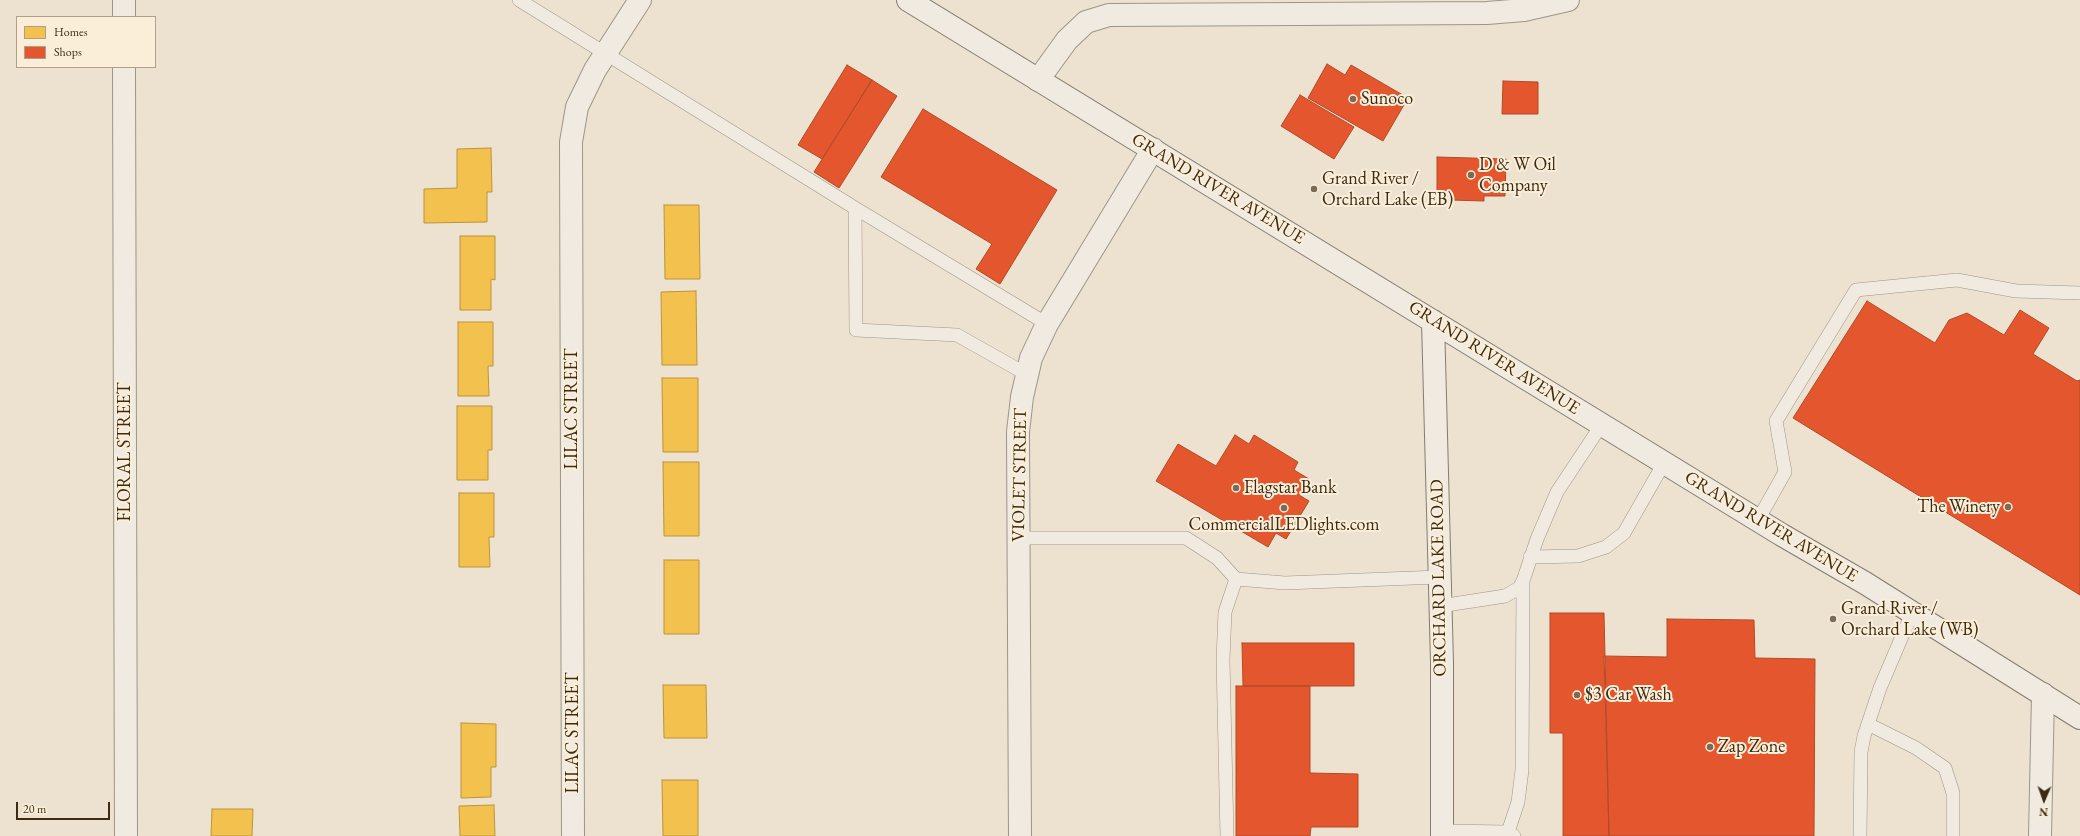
<!DOCTYPE html>
<style>
body{margin:0}
#map{position:relative;width:2080px;height:836px;overflow:hidden;background:#ede2d0;font-family:"EB Garamond",serif}
canvas{display:block}
.legend{position:absolute;left:16px;top:16px;width:140px;height:52px;box-sizing:border-box;background:#fbeed9;border:1px solid #aea08a;margin:0;padding:5px 7px;list-style:none;font-size:12px;color:#3b2b13}
.legend li{display:flex;align-items:center;gap:8px;height:20px}
.legend b{width:20px;border:1px solid #aea08a}
.north{position:absolute;left:2024px;top:780px;width:40px;height:40px;-webkit-text-stroke:3px #fbeed9;paint-order:stroke;rotate:182deg;font-size:11px;font-weight:700;line-height:16px;text-align:center;color:#3b2b13}
.north::after{content:'';display:block;margin:auto;width:14px;height:18px;background:#3b2b13;clip-path:polygon(50% 0,100% 100%,50% 72%,0 100%)}
.scale{position:absolute;left:16px;top:802px;width:94px;height:18px;box-sizing:border-box;border:2px solid #3b2b13;border-top:0;padding-left:5px;font-size:12px;line-height:14px;white-space:nowrap;color:#3b2b13;-webkit-text-stroke:3px #fbeed9;paint-order:stroke}
</style>
<div id="map">
<canvas width="2080" height="836"></canvas>
<ul class="legend">
<li><b style="height:11px;background:#f2c14e"></b>Homes</li>
<li><b style="height:11px;background:#e4572e"></b>Shops</li>
</ul>
<div class="north">N</div>
<div class="scale">20 m</div>
</div>
<script>
const c = document.querySelector('canvas').getContext('2d');
c.lineJoin = 'round';
function fill(path, color) { c.fillStyle = color; c.fill(path, 'evenodd'); }
const shape = rows => new Path2D(rows.map(r => 'M' + r).join(''));
function strokePath(path, color, width, dash) { c.strokeStyle = color; c.lineWidth = width; c.lineCap = dash ? 'butt' : 'round'; c.setLineDash(dash || []); c.stroke(path); }
function label(font, color, halo, rows, align = 'center') {
  c.font = font + ' "EB Garamond",serif'; c.lineWidth = 4; c.setLineDash([]); c.textBaseline = 'middle'; c.strokeStyle = halo; c.fillStyle = color; for (const [text, x, y, turn = 0] of rows) {
    c.save(); c.translate(x, y); c.rotate((+turn || 0) * Math.PI / 180); c.textAlign = isNaN(turn) ? turn : align; if (halo) c.strokeText(text, 0, 0); c.fillText(text, 0, 0); c.restore();
  }
}
const homes = shape([
 [491,148,492,192,487,192,487,222,424,223,424,189,457,188,457,149,491,148],
 [664,205,699,205,700,279,665,279,664,205],
 [460,236,495,236,495,280,491,279,491,310,460,310,460,236],
 [696,291,697,365,662,365,661,292,696,291],
 [458,322,493,322,493,366,488,366,489,396,458,396,458,322],
 [662,378,698,378,698,452,663,452,662,378],
 [457,406,492,406,492,450,488,450,488,480,457,480,457,406],
 [663,462,699,462,699,536,664,536,663,462],
 [459,493,494,493,494,537,489,537,490,567,459,567,459,493],
 [664,560,699,560,699,634,664,634,664,560],
 [663,685,706,685,707,738,664,738,663,685],
 [461,723,496,724,496,767,491,767,491,797,461,798,461,723],
 [662,780,698,780,698,836,663,836,662,780],
 [494,805,495,836,460,836,459,806,494,805],
 [212,809,253,809,252,836,211,836,212,809]
]);
fill(homes, '#f2c14e');
strokePath(homes, '#bb943c', 1);
const shops = shape([
 [1327,64,1345,75,1351,65,1408,98,1383,141,1308,98,1327,64],
 [847,65,872,80,822,159,798,145,847,65],
 [872,80,897,96,839,188,814,172,872,80],
 [1503,81,1538,82,1538,114,1502,114,1503,81],
 [1300,95,1354,127,1334,159,1281,126,1300,95],
 [923,109,1057,190,1000,284,976,269,992,244,881,177,923,109],
 [1437,157,1506,159,1505,196,1484,196,1484,201,1451,200,1451,191,1437,191,1437,157],
 [1867,301,1935,343,1949,320,1967,313,2004,335,2020,310,2049,328,2033,354,2077,381,2080,380,2080,595,1793,418,1867,301],
 [1235,435,1249,444,1254,435,1298,462,1294,470,1309,479,1299,495,1309,501,1286,539,1276,533,1268,547,1156,481,1178,444,1216,466,1235,435],
 [1550,613,1604,613,1609,836,1563,836,1563,733,1550,733,1550,613],
 [1667,619,1754,620,1755,658,1815,659,1814,836,1609,836,1604,656,1667,657,1667,619],
 [1242,643,1354,643,1354,686,1243,686,1242,643],
 [1236,686,1310,686,1310,773,1358,774,1358,827,1311,827,1310,836,1236,836,1236,686]
]);
fill(shops, '#e4572e');
strokePath(shops, '#b14a26', 1);
const service = shape([
 [519,0,855,208,856,330,957,335,1028,375],
 [855,208,1047,324],
 [1758,520,1785,472,1776,421,1856,290,1957,280,2016,291,2080,293],
 [1018,538,1186,538,1217,558,1236,579,1285,583,1439,577],
 [1530,557,1578,556,1606,547,1624,533,1664,463],
 [1440,606,1505,596,1519,588,1523,581],
 [1868,724,1916,748,1945,768,1953,793,1953,836],
 [1442,831,1508,832,1514,836],
 [1508,832,1518,802,1522,770,1523,581,1537,539,1557,492,1602,424],
 [1227,836,1223,660,1225,612,1236,579],
 [1860,836,1861,752,1864,736,1880,688,1912,613]
]);
const minor = shape([
 [124,0,124,17],
 [124,67,126,836],
 [1038,80,1067,40,1086,22,1109,15,1487,13,1524,10,1568,0],
 [573,836,571,142,577,107,595,70,640,0],
 [1020,836,1018,432,1022,397,1031,358,1047,324,1153,149],
 [2040,836,2043,694]
]);
const secondary = shape([
 [908,0,1782,535,1865,583,2080,718],
 [1433,321,1442,663,1442,836]
]);
strokePath(service, '#9d9588', 14);
strokePath(minor, '#9d9588', 24);
strokePath(secondary, '#847c6f', 24);
strokePath(service, '#f0eae1', 13);
strokePath(minor, '#f0eae1', 22);
strokePath(secondary, '#f0eae1', 22);
for (const [x, y, r, color] of [
 [1353,99,4,"#796b55"],
 [1471,175,4,"#796b55"],
 [1314,189,4,"#796b55"],
 [1236,488,4,"#796b55"],
 [2008,507,4,"#796b55"],
 [1284,508,4,"#796b55"],
 [1833,619,4,"#796b55"],
 [1577,695,4,"#796b55"],
 [1710,747,4,"#796b55"]
]) { const dot = new Path2D(); dot.arc(x, y, r, 0, 2 * Math.PI); c.fillStyle = color; c.fill(dot); strokePath(dot, '#fbeed9', 1.5); }
label('18px', '#3b2b13', '#fbeed9', [
 ["Sunoco",1361,99],
 ["D & W Oil",1479,165],
 ["Company",1479,186],
 ["Grand River /",1322,179],
 ["Orchard Lake (EB)",1322,200],
 ["Flagstar Bank",1244,488],
 ["The Winery",2000,507,"right"],
 ["CommercialLEDlights.com",1284,525,"center"],
 ["Grand River /",1841,609],
 ["Orchard Lake (WB)",1841,630],
 ["$3 Car Wash",1585,695],
 ["Zap Zone",1718,747]
], 'left');
label('18px', '#3b2b13', '#fbeed9', [
 ["GRAND RIVER AVENUE",1218,189,31],
 ["GRAND RIVER AVENUE",1494,358,32],
 ["LILAC STREET",572,409,-90],
 ["FLORAL STREET",125,452,-90],
 ["VIOLET STREET",1020,475,-89],
 ["GRAND RIVER AVENUE",1771,527,31],
 ["ORCHARD LAKE ROAD",1439,578,-91],
 ["LILAC STREET",573,733,-90]
]);
</script>
